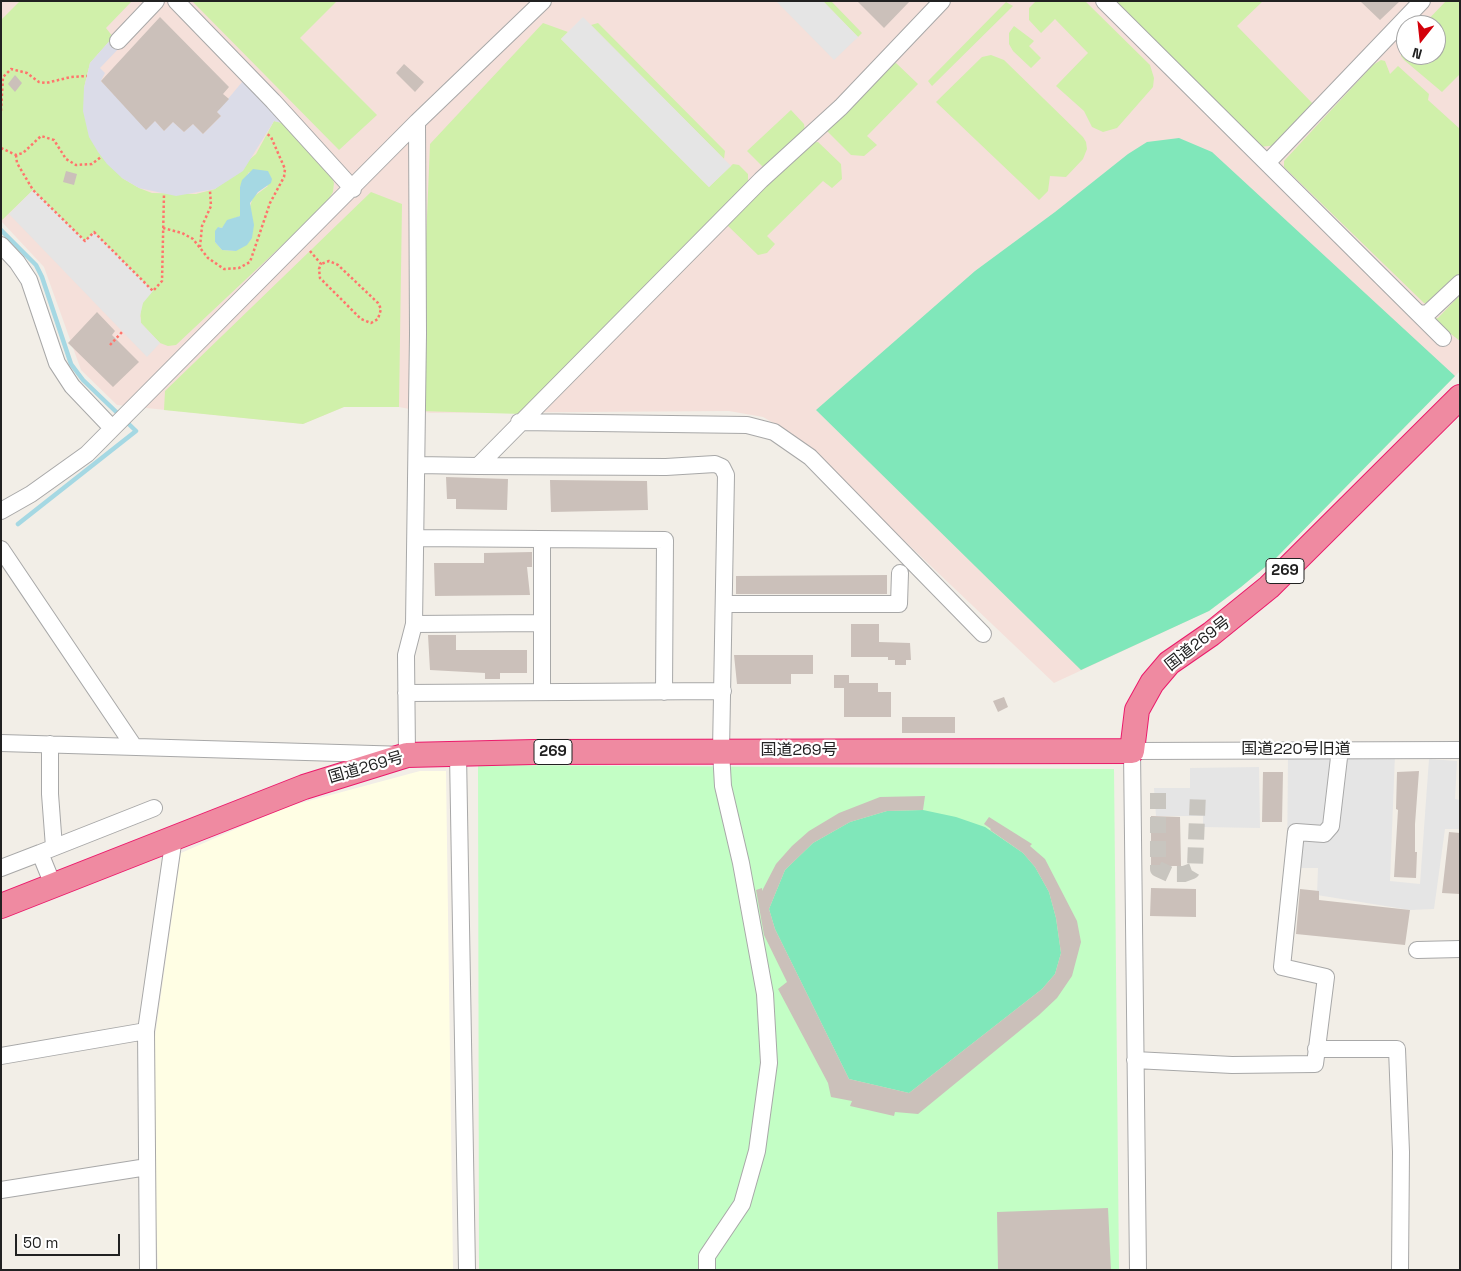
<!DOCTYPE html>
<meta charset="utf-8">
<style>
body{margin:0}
#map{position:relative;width:1461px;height:1271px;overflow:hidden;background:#f2eee7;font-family:"Space Grotesk",sans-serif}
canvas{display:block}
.frame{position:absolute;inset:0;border:2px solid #212121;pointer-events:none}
.north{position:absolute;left:1396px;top:15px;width:50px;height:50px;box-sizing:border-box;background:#fff;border:1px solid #a6a6a6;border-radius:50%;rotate:196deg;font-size:14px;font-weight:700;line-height:20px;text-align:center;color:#212121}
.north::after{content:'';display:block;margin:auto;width:18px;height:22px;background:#d3000a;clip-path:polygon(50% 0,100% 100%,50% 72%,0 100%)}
.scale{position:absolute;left:15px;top:1234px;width:105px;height:22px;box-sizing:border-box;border:2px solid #212121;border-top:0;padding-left:6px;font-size:15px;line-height:18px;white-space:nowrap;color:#212121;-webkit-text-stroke:4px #fff;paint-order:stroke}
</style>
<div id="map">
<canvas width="1461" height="1271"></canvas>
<div class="frame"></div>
<div class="north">N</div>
<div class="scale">50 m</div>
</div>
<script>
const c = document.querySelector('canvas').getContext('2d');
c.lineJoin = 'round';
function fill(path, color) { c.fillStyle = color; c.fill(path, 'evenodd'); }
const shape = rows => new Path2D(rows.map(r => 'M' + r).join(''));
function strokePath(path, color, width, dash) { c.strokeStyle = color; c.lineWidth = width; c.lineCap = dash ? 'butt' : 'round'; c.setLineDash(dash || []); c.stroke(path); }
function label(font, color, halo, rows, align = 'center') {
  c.font = font + ' "Space Grotesk","Noto Sans JP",sans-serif'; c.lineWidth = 4.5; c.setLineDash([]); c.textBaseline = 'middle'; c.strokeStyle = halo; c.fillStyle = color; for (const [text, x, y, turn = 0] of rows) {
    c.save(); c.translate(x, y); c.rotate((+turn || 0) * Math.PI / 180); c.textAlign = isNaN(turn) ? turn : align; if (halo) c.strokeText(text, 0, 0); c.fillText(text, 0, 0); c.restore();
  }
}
fill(shape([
 [420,771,446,771,453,1270,158,1270,150,1072,181,853,286,807]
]), '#fffee4');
fill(shape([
 [1,1,1460,1,1460,371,1276,558,1241,587,1209,611,1054,683,791,433,763,417,729,411,430,413,399,407,344,407,303,424,117,405,81,370,44,267,1,221],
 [1406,25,1436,25,1436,55,1406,55]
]), '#f5e0da');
fill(shape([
 [20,1,132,1,106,28,113,37,90,63,84,88,122,178,139,188,152,193,196,194,215,189,256,154,274,121,282,123,330,173,334,183,333,192,325,205,176,345,168,346,160,343,141,323,140,309,143,302,94,232,85,241,33,190,1,221,1,20],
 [249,172,268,186,253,197,236,251,222,250,215,242,218,227,222,228,230,220,240,216,240,187],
 [192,1,337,1,300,38,377,115,339,150],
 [823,1,831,1,862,33,858,37],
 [1036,1,1085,1,1150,65,1154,78,1153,87,1117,128,1103,132,1092,127,1084,111,1056,86,1088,53,1055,19,1041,33,1029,20,1029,8],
 [1111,1,1263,1,1237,26,1316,107,1279,145,1259,147],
 [1446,1,1460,1,1460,74,1442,92,1404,60,1401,56,1401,47,1406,42,1406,55,1436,55,1436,25,1423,25],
 [1006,2,1013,6,932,86,928,81],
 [543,23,568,32,561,39,709,187,733,164,739,165,748,174,748,183,522,414,419,411,430,144],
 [598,23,725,151,724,159,591,25],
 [1014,26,1034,41,1029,46,1041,58,1031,68,1013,51,1009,44,1009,33],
 [991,55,1004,60,1083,137,1086,142,1087,149,1083,159,1066,177,1050,176,1048,191,1039,200,936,102,982,57],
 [1381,60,1385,61,1390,74,1398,66,1429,94,1428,100,1460,129,1460,275,1431,305,1424,303,1284,167,1284,161,1373,65],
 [896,63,918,84,867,136,877,145,864,156,851,155,827,131,886,65],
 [791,110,804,124,805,131,765,169,747,151],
 [818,142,841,164,842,179,832,188,823,181,767,236,775,244,767,253,758,255,727,225,808,143],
 [371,192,402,204,399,407,344,407,303,424,164,410,165,391],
 [1460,295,1460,341,1451,334,1438,342,1414,321,1438,318]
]), '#d0f0aa');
fill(shape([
 [478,765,1114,769,1119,1270,479,1270]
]), '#c3fec5');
fill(shape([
 [1179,138,1212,152,1455,376,1276,558,1241,587,1209,611,1081,670,816,410,975,271,1055,212,1128,154,1147,142],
 [923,810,956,817,985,827,1023,853,1035,867,1049,892,1056,918,1061,953,1055,974,1042,989,909,1093,849,1079,775,929,769,909,785,870,813,843,850,822,887,811]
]), '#80e7ba');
fill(shape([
 [776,1,823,1,858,37,834,60],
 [583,17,731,166,709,187,561,39],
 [33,190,85,241,94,232,153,291,143,303,140,316,141,323,160,343,147,357,9,214],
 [1395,754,1390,881,1420,884,1429,759,1457,761,1455,799,1460,800,1460,829,1445,829,1434,909,1410,910,1317,895,1318,868,1287,868,1288,757],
 [1259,767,1260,828,1203,827,1203,816,1156,816,1154,788,1190,788,1190,768]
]), '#e5e5e5');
fill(shape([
 [113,37,122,45,100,68,105,73,101,81,146,129,155,121,164,131,173,122,184,132,193,124,203,134,221,116,217,112,243,81,282,123,274,121,243,171,215,189,176,196,139,188,122,178,107,164,98,152,89,137,83,111,84,88,90,63]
]), '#dbdce8');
fill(shape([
 [253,169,268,171,272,179,271,183,258,192,250,203,254,225,252,238,247,245,236,251,222,250,215,242,215,231,218,227,222,228,227,220,240,216,240,187,242,180]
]), '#a5d8e3');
strokePath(shape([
 [1,230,36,265,42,277,71,364,83,380,136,431,18,524]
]), '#a5d8e3', 4.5);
fill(shape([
 [857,1,910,1,884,28],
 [1360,1,1400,1,1380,20],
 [160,17,229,87,223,94,229,99,217,112,221,116,203,134,193,124,184,132,173,122,164,131,155,121,146,130,101,81],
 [404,64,424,82,415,92,396,73],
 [15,75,22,83,15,92,8,84],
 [66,171,77,174,74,185,63,182],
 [97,312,115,331,112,335,139,362,113,387,68,343],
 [446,477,508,479,507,510,456,509,456,499,447,499],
 [550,480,647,481,648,510,551,512],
 [532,552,532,567,527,567,530,595,435,596,434,563,484,563,484,553],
 [887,575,887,594,736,594,736,576],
 [851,624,879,624,879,642,910,643,911,660,906,660,906,665,895,665,895,660,888,660,888,657,851,657],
 [428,635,456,635,456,650,527,650,527,673,500,673,500,679,485,679,485,673,430,670],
 [734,655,813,655,813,674,791,674,791,684,737,684],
 [834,675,849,675,849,683,878,683,878,692,891,692,891,717,844,717,844,688,834,688],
 [1004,697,1008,707,998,712,993,701],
 [902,717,955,717,955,733,902,733],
 [1419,771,1415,824,1415,852,1417,852,1416,878,1394,877,1398,810,1396,809,1397,772],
 [1263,772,1283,772,1282,822,1262,822],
 [925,796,923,810,887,811,850,822,813,843,785,870,769,909,775,929,849,1079,909,1093,1042,989,1055,974,1061,953,1056,918,1049,892,1035,867,1023,853,990,830,991,829,984,824,989,817,1032,844,1030,846,1045,859,1077,921,1081,942,1072,976,1057,998,1039,1015,918,1114,895,1112,894,1116,850,1106,852,1101,831,1097,828,1083,778,989,787,982,764,935,756,890,762,888,762,891,776,864,792,846,809,831,839,813,880,797],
 [1151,816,1180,817,1181,866,1151,866],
 [1449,832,1460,833,1460,894,1442,893],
 [1151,888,1196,889,1196,917,1150,916],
 [1300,889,1319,891,1319,900,1410,910,1405,945,1296,934],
 [1108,1208,1111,1270,998,1270,997,1212]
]), '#cbc0ba');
strokePath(shape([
 [1158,793,1158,869,1169,874,1184,874,1192,871,1195,866,1198,793]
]), '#c8c5bf', 16, [16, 8]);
const minor = shape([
 [176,1,273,101,353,189],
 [1104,1,1443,338],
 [118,41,156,1],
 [1267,163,1422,1],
 [1,245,17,262,29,280,57,363,72,386,112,428],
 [1419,314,1428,313,1460,283],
 [519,422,747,425,774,432,810,457,983,634],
 [417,465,478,466,761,180,841,107,942,1],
 [478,466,666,467,715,464,722,467,726,475,721,751,723,786,741,863,765,994,769,1063,757,1151,742,1204,707,1256,707,1270],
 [1,511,31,494,87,454,417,122,543,1],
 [416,538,665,540,664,692],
 [1,549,133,745],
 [725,604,899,604,900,573],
 [414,624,542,623],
 [542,692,542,540],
 [406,693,723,691],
 [1,743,407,755,406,655,414,624,418,334,417,122],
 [50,744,50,794,54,847],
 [458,754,467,1270],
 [40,853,154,808],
 [1,868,40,853,53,885],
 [1417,950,1460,949],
 [1316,1049,1397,1049,1401,1152,1400,1270],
 [1,1056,146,1031],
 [1135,1060,1232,1065,1315,1064,1326,977,1282,967,1296,832,1324,834,1331,826,1340,749],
 [1,1190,147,1167],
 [148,1270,146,1031,174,837],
 [1138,1270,1132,751,1460,750]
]);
const highway = shape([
 [1,906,304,787,407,755,534,752,1132,751,1137,710,1152,683,1169,663,1211,634,1269,587,1460,397]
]);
strokePath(minor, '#a8a8a8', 18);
strokePath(highway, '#eb1a6b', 26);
strokePath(shape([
 [1,111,3,77,11,69,27,73,39,82,46,83,71,77,87,76],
 [1,148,16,155,23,153,41,136,54,140,66,159,76,165,92,164,101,157],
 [16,155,17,163,33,190,85,241,94,232,153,291,162,281,164,194],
 [163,228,182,233,193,239,208,258,224,269,239,268,250,262,270,203,284,177,285,169,271,137,266,133],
 [200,247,202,226,211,206,210,191],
 [310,251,321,264,319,269,320,278,361,319,371,323,378,319,381,309,378,303,338,265,329,261,321,264],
 [110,345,123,331]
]), '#ff746c', 2.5, [2.5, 2.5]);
strokePath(minor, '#fff', 16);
strokePath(highway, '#ef8aa1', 24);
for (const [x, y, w] of [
 [1285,571,38],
 [553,752,38]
]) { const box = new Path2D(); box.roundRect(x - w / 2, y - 12.5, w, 25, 4); c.fillStyle = '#fff'; c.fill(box); strokePath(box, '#212121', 1); }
label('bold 15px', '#212121', null, [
 ["269",1285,571],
 ["269",553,752]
]);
label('16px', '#212121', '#fff', [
 ["国道269号",1198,644,-38],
 ["国道220号旧道",1296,750],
 ["国道269号",799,751],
 ["国道269号",366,768,-16]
]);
</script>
